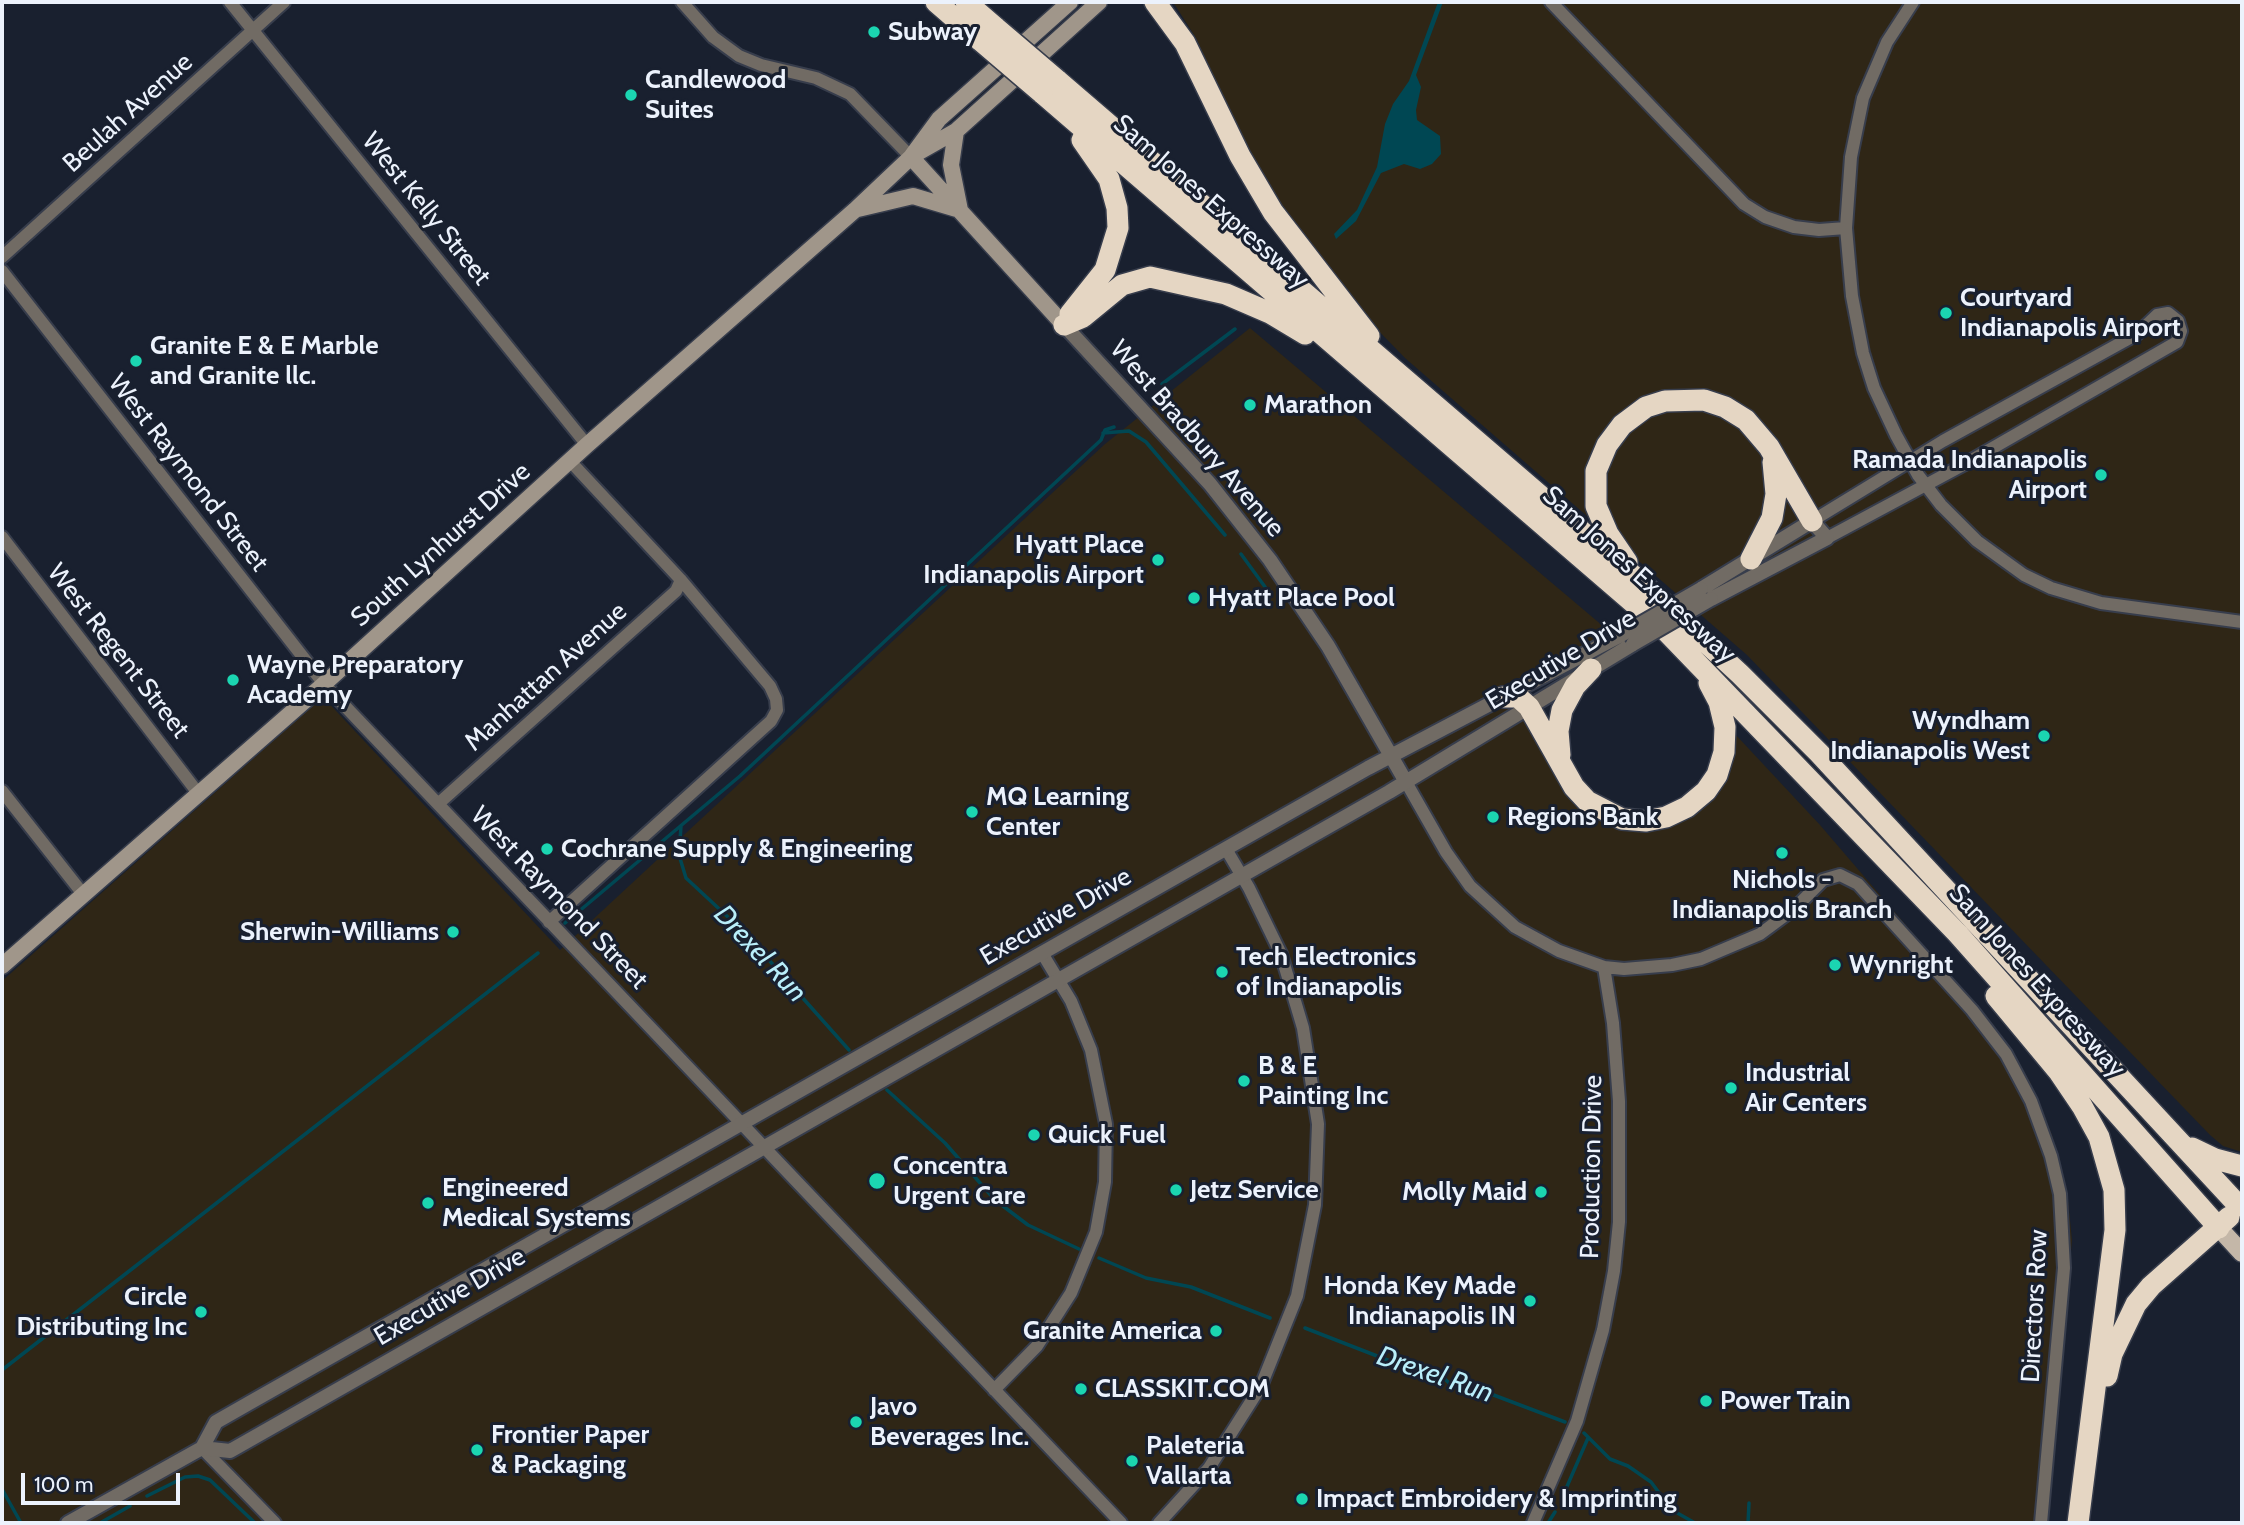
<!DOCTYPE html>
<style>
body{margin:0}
#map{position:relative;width:2244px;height:1525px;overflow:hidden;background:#19202f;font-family:Cabin,sans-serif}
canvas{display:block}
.frame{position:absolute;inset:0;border:4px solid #ecf2fc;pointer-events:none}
.scale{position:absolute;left:21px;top:1473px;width:159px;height:32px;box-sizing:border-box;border:4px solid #ecf2fc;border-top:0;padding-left:9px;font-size:21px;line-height:24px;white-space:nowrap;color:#ecf2fc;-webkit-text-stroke:5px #19202f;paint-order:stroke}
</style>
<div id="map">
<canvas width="2244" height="1525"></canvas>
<div class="frame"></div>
<div class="scale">100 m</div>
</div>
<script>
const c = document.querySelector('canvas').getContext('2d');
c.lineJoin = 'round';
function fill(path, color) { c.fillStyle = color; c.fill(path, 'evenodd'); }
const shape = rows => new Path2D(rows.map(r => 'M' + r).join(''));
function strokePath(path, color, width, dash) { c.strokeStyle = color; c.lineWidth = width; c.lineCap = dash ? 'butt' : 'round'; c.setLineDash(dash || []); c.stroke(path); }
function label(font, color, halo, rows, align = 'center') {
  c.font = font + ' Cabin,sans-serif'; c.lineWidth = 6; c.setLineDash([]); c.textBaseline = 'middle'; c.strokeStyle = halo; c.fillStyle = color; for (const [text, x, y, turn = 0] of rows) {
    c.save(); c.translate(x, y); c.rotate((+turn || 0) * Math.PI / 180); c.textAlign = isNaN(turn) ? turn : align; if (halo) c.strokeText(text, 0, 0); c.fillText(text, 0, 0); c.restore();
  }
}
fill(shape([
 [1173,2,2242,2,2242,1152,2223,1146,2210,1135,1747,655,1405,358,1334,285,1272,193,1231,115,1196,38],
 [1250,328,1610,632,1507,685,1599,818,1692,816,1735,734,1820,825,2002,1037,2030,1082,2052,1135,2067,1191,2072,1240,2048,1523,2,1523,2,981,323,697,560,950,1105,444]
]), '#2f2616');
fill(shape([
 [1438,2,1443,2,1416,75,1421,87,1416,110,1417,120,1440,136,1441,154,1432,164,1420,169,1404,164,1381,173,1356,221,1336,239,1334,234,1357,210,1377,167,1385,124,1393,104,1409,81]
]), '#004753');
strokePath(shape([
 [1162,384,1235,329],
 [1103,433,1129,431,1146,442,1225,535],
 [1241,554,1268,591],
 [681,826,679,855,686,878,744,932,849,1050],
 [565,923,740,776,1101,440,1105,430,1114,427],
 [887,1090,945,1143,995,1200,1028,1225,1079,1249],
 [1099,1258,1146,1278,1191,1287,1270,1318],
 [1305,1328,1408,1368,1428,1374,1440,1374,1452,1386,1483,1391,1565,1422],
 [2,1370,538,953],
 [1584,1433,1610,1459,1628,1466,1651,1482,1672,1510,1695,1523],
 [2,1489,21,1523],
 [1565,1491,1588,1438],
 [147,1496,185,1477,198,1476,210,1480,255,1523],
 [100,1523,130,1506],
 [1548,1523,1555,1512],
 [1748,1523,1749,1503]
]), '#004753', 3.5);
const minor = shape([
 [230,2,587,445],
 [682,2,713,37,739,56,761,65,816,78,850,94,911,157],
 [1551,2,1744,204,1765,217,1794,227,1819,230,1846,228],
 [1913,2,1887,42,1863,98,1851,157,1846,228,1852,296,1863,353,1874,388,1896,435,1918,475,1941,505,1977,541,2024,575,2051,588,2101,603,2242,622],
 [2,257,284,2],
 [2,271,324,684,1121,1523],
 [1812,521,1943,441,2137,334,2157,315,2168,313,2178,321,2181,331,2177,342,1963,465,1827,538],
 [2,537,198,793],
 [1406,782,1446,852,1470,886,1515,927,1559,951,1604,967,1624,969,1672,965,1701,959,1760,934,1795,908,1823,880,1840,875,1858,884,1972,1010,2006,1054,2031,1101,2051,1156,2060,1194,2064,1268,2041,1523],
 [2,791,83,894],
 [438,804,676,591,681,580],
 [549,922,771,721,777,710,776,699,770,686,681,580,570,461],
 [994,1390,1037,1346,1071,1293,1096,1232,1105,1182,1106,1124,1091,1050,1071,1001,1042,953],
 [202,1448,275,1523],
 [1159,1523,1209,1468,1261,1386,1297,1296,1315,1205,1318,1124,1303,1028,1281,954,1249,888,1226,849],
 [1533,1523,1577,1421,1603,1330,1614,1271,1619,1222,1619,1101,1613,1023,1604,967]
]);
const tertiary = shape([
 [1064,325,1210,484,1270,560,1328,646,1406,782],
 [1701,589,1812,521,1827,538,1711,599],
 [202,1448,230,1451,1389,792,1633,644],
 [68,1523,202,1448,216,1422,251,1402,1368,768,1621,635]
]);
const secondary = shape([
 [919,152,956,131,1099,2],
 [911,157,1064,325],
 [858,209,913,196,960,210,951,165,956,131],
 [2,966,324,684,587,445,855,210,911,157,939,119,1070,2]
]);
const primary = shape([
 [2219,1228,2242,1253]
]);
const motorway = shape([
 [936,2,981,41],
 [966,2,996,28],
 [1155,2,1185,43,1240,156,1273,212,1369,336],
 [1057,80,1644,585,1740,674,1819,753,2239,1206],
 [1042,93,1665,630,1958,934,2219,1228],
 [1070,314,1105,270,1118,228,1117,208,1109,179,1082,140],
 [1064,325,1083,317,1122,285,1150,277,1226,294,1270,313,1305,334],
 [1751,559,1772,518,1776,494,1773,462],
 [1627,562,1608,534,1596,506,1596,471,1607,445,1622,425,1646,407,1665,401,1704,400,1725,407,1746,420,1769,447,1812,521],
 [1503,697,1518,697,1529,707,1574,787,1587,801,1622,819,1646,821,1666,817,1687,807,1706,791,1717,775,1724,752,1725,727,1719,702,1709,683],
 [1560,755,1558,731,1562,710,1575,686,1591,669],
 [1996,996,2059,1072,2082,1106,2099,1137,2114,1190,2115,1230,2078,1523],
 [2192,1148,2215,1159,2242,1166],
 [2107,1376,2112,1354,2136,1304,2151,1286,2229,1217]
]);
strokePath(minor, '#373d4c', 16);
strokePath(tertiary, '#373d4c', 18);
strokePath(secondary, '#373d4c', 19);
strokePath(primary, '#373d4c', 21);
strokePath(motorway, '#373d4c', 24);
strokePath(minor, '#716b64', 12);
strokePath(tertiary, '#716b64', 14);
strokePath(secondary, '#a0968a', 16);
strokePath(primary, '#c4b7a8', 18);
strokePath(motorway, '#e5d6c3', 21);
const tertiaryBridge = shape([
 [1621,635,1701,589],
 [1633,644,1711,599]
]);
const motorwayBridge = shape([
 [996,28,1057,80],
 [981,41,1042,93]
]);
strokePath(tertiaryBridge, '#373d4c', 18, []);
strokePath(motorwayBridge, '#373d4c', 24, []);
strokePath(tertiaryBridge, '#716b64', 14);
strokePath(motorwayBridge, '#e5d6c3', 21);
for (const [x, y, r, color] of [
 [874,32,7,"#1bd5b1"],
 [631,95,7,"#1bd5b1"],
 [1946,313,7,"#1bd5b1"],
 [136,361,7,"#1bd5b1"],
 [1250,405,7,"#1bd5b1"],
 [2101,475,7,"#1bd5b1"],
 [1158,560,7,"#1bd5b1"],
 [1194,598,7,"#1bd5b1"],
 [233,680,7,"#1bd5b1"],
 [2044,736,7,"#1bd5b1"],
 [972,812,7,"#1bd5b1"],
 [1493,817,7,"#1bd5b1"],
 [547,849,7,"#1bd5b1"],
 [1782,853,7,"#1bd5b1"],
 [453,932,7,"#1bd5b1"],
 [1835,965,7,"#1bd5b1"],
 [1222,972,7,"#1bd5b1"],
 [1244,1081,7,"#1bd5b1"],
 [1731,1088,7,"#1bd5b1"],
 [1034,1135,7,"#1bd5b1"],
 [877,1181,9,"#1bd5b1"],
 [1176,1190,7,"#1bd5b1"],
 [1541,1192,7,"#1bd5b1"],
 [428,1203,7,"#1bd5b1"],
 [1530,1301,7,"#1bd5b1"],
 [201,1312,7,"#1bd5b1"],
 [1216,1331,7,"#1bd5b1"],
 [1081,1389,7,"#1bd5b1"],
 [1706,1401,7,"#1bd5b1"],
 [856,1422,7,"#1bd5b1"],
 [477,1450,7,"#1bd5b1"],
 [1132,1461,7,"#1bd5b1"],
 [1302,1499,7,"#1bd5b1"]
]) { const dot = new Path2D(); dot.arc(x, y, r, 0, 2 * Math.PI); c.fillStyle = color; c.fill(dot); strokePath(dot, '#19202f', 2.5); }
label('bold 26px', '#ecf2fc', '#19202f', [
 ["Subway",888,32],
 ["Candlewood",645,80],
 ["Suites",645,110],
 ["Courtyard",1960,298],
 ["Indianapolis Airport",1960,328],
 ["Granite E & E Marble",150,346],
 ["and Granite llc.",150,376],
 ["Marathon",1264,405],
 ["Ramada Indianapolis",2087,460,"right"],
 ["Airport",2087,490,"right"],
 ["Hyatt Place",1144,545,"right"],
 ["Indianapolis Airport",1144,575,"right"],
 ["Hyatt Place Pool",1208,598],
 ["Wayne Preparatory",247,665],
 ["Academy",247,695],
 ["Wyndham",2030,721,"right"],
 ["Indianapolis West",2030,751,"right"],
 ["MQ Learning",986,797],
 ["Center",986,827],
 ["Regions Bank",1507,817],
 ["Cochrane Supply & Engineering",561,849],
 ["Nichols -",1782,880,"center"],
 ["Indianapolis Branch",1782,910,"center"],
 ["Sherwin-Williams",439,932,"right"],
 ["Tech Electronics",1236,957],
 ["of Indianapolis",1236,987],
 ["Wynright",1849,965],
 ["B & E",1258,1066],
 ["Painting Inc",1258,1096],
 ["Industrial",1745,1073],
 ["Air Centers",1745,1103],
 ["Quick Fuel",1048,1135],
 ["Concentra",893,1166],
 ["Urgent Care",893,1196],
 ["Engineered",442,1188],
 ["Medical Systems",442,1218],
 ["Jetz Service",1190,1190],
 ["Molly Maid",1527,1192,"right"],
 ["Honda Key Made",1516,1286,"right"],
 ["Indianapolis IN",1516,1316,"right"],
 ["Circle",187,1297,"right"],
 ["Distributing Inc",187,1327,"right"],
 ["Granite America",1202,1331,"right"],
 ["CLASSKIT.COM",1095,1389],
 ["Power Train",1720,1401],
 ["Javo",870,1407],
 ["Beverages Inc.",870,1437],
 ["Frontier Paper",491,1435],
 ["& Packaging",491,1465],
 ["Paleteria",1146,1446],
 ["Vallarta",1146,1476],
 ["Impact Embroidery & Imprinting",1316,1499]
], 'left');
label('26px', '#ecf2fc', '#19202f', [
 ["Beulah Avenue",128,113,-42],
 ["Sam Jones Expressway",1211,202,41],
 ["West Kelly Street",426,209,51],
 ["West Bradbury Avenue",1197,439,49],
 ["West Raymond Street",188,473,52],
 ["South Lynhurst Drive",441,545,-42],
 ["Sam Jones Expressway",1639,575,42],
 ["West Regent Street",118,651,52],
 ["Executive Drive",1561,660,-31],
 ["Manhattan Avenue",546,677,-42],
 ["West Raymond Street",559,898,46],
 ["Executive Drive",1056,917,-30],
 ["Sam Jones Expressway",2037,981,48],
 ["Production Drive",1592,1167,-89],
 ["Executive Drive",450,1297,-30],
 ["Directors Row",2035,1306,-87]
]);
label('italic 28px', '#b9eefa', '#19202f', [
 ["Drexel Run",760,954,47],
 ["Drexel Run",1435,1375,19]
]);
</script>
